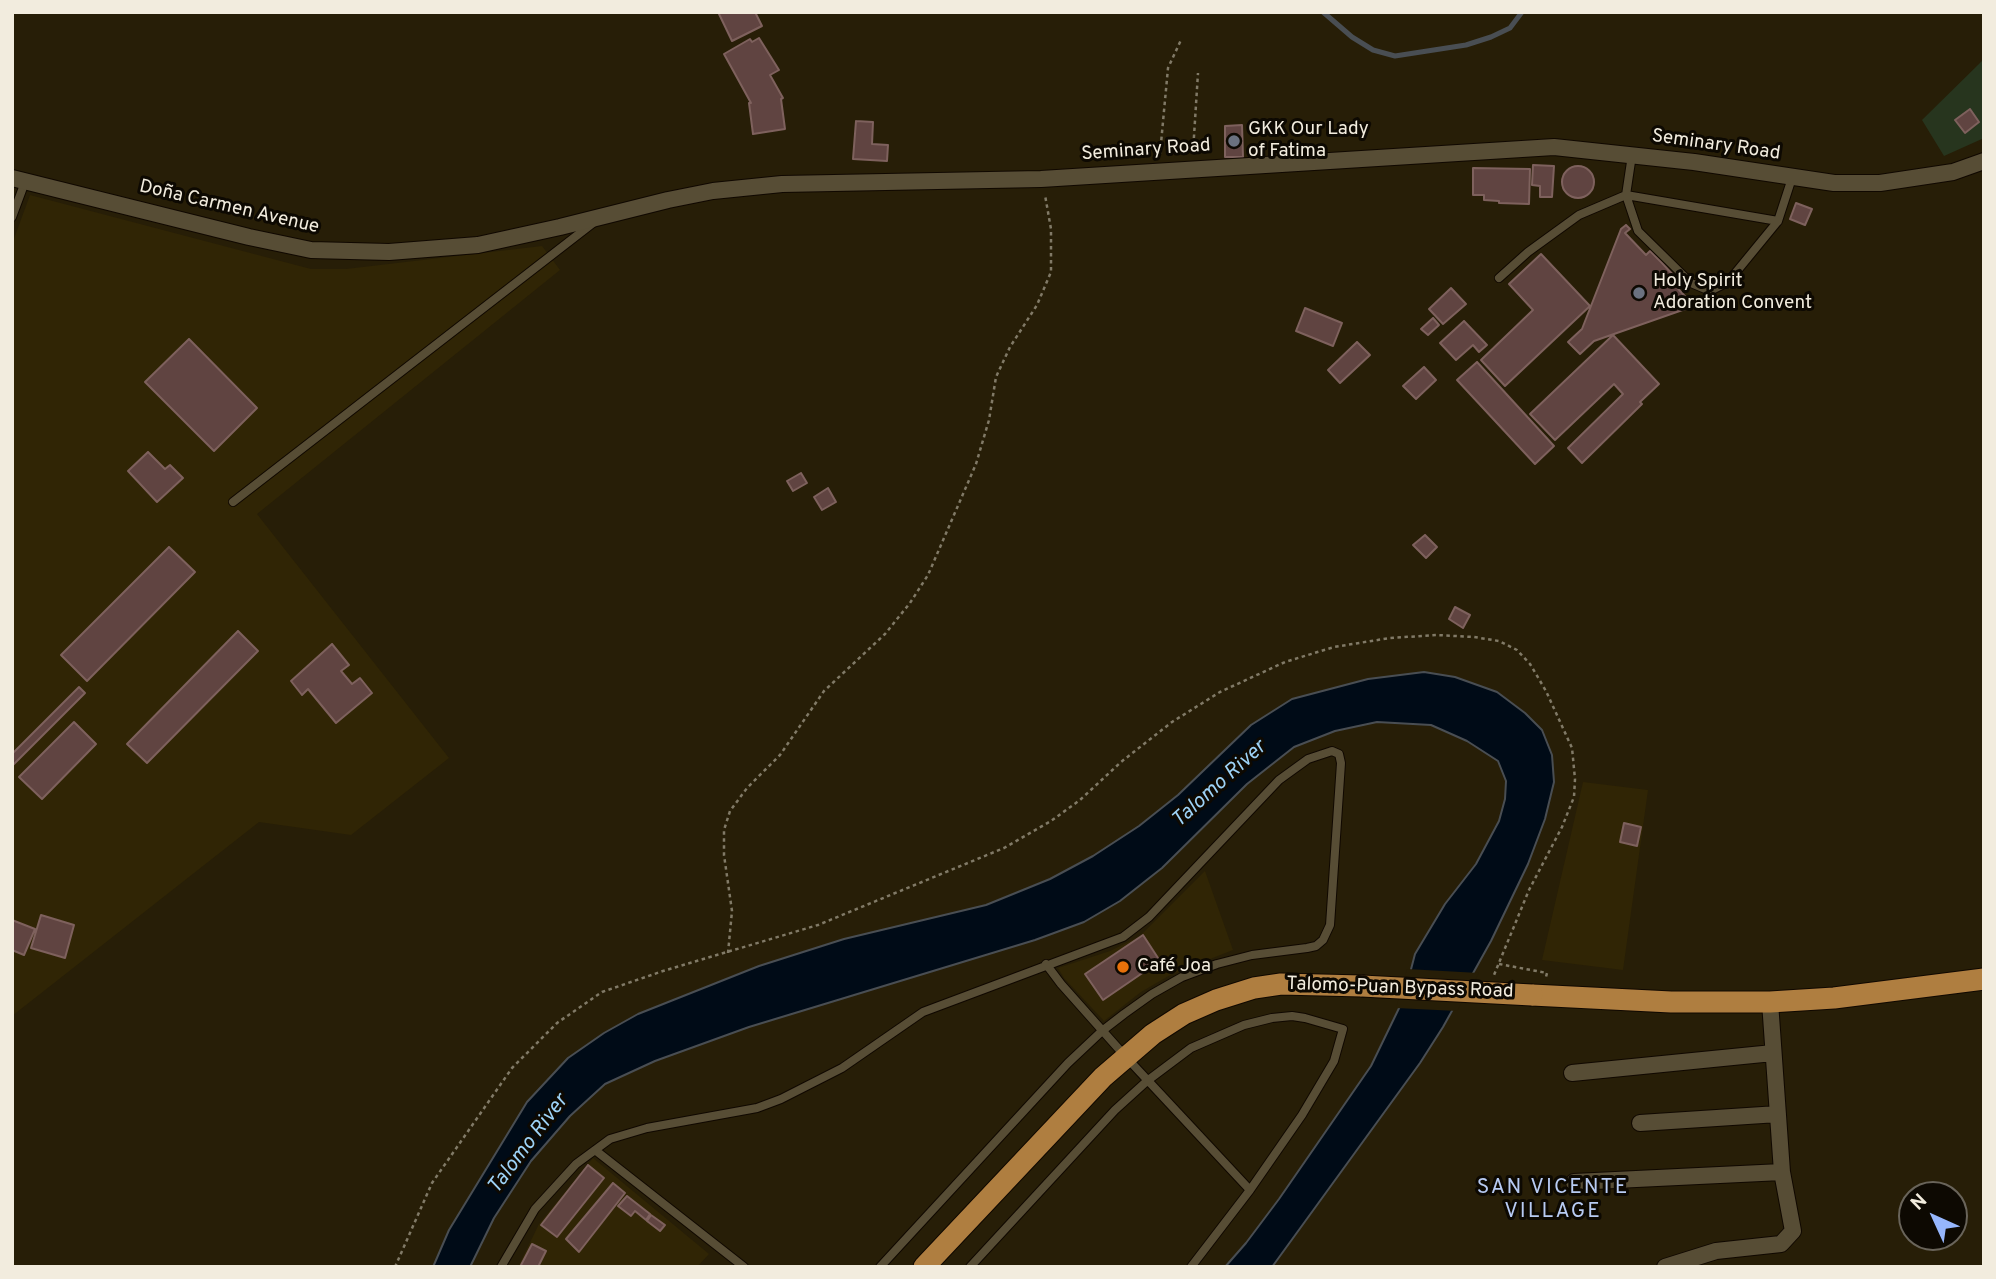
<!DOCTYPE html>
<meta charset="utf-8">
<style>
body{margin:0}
#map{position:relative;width:1996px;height:1279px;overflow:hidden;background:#271e07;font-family:Overpass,sans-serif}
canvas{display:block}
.frame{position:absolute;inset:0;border:14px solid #f2ecde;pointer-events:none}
.north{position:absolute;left:1898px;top:1181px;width:70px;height:70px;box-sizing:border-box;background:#0d0902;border:2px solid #69645a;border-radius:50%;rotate:315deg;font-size:19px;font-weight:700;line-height:28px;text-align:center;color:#f2ecde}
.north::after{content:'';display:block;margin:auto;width:24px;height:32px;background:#96b6fd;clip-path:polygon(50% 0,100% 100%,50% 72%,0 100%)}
</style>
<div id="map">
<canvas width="1996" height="1279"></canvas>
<div class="frame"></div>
<div class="north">N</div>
</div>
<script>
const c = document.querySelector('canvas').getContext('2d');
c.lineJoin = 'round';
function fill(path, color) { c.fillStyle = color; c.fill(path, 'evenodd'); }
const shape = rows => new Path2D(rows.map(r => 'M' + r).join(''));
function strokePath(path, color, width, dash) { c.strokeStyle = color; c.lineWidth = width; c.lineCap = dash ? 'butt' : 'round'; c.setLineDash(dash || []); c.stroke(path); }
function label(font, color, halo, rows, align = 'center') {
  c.font = font + ' Overpass,sans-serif'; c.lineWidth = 6; c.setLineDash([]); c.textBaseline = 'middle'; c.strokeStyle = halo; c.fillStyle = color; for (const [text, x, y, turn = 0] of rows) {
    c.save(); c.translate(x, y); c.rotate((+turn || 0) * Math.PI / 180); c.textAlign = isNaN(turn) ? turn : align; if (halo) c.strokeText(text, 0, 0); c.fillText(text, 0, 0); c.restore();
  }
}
fill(shape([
 [30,195,311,269,346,269,542,246,560,270,257,514,449,758,351,835,259,822,12,1016,12,244],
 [1583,782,1648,790,1623,970,1542,960],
 [1205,871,1233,950,1172,974,1141,992,1104,1021,1064,978,1058,968,1110,951,1140,936],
 [593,1158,709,1254,697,1267,518,1267,539,1224]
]), '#302505');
fill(shape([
 [1984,59,1984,138,1944,156,1922,120]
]), '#27351e');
const water = shape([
 [1424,672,1455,677,1497,692,1525,713,1542,730,1552,755,1554,782,1545,819,1528,864,1491,941,1443,1027,1420,1063,1272,1267,1225,1267,1246,1243,1279,1199,1371,1066,1403,1000,1415,954,1445,904,1476,864,1499,821,1505,799,1506,781,1498,761,1467,741,1431,725,1377,722,1335,731,1294,747,1247,784,1162,868,1120,901,1084,922,1035,940,749,1027,655,1061,605,1084,570,1116,531,1161,494,1218,470,1267,433,1267,449,1230,527,1102,568,1058,604,1033,638,1014,759,966,844,939,986,905,1050,879,1093,856,1139,826,1178,795,1251,725,1292,699,1368,679,1424,672]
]);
fill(water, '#000b17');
strokePath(water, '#494e53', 2);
fill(shape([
 [1407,969,1479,973,1457,1011,1396,1008]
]), '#271e07');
strokePath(shape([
 [1323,12,1352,37,1373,50,1395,56,1466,45,1491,37,1510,28,1522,12]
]), '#494e53', 5);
const building = shape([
 [722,12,755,12,762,26,732,41,719,14,722,12],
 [759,38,779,70,770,75,783,98,781,99,785,129,753,134,749,103,751,103,724,54,750,39,752,42,759,38],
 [1970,109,1979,122,1965,133,1955,120,1970,109],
 [856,121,873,122,872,144,888,145,887,161,853,159,856,121],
 [1242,125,1243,157,1225,157,1225,126,1242,125],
 [1533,165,1554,166,1552,197,1540,197,1540,186,1532,185,1533,165],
 '1562 182a16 16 0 1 1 32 0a16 16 0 1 1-32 0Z',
 [1473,168,1530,169,1529,204,1499,203,1499,201,1484,200,1484,195,1473,195,1473,168],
 [1796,203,1812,209,1805,225,1790,219,1796,203],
 [1626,225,1630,229,1625,233,1646,255,1650,251,1662,263,1674,276,1670,280,1694,306,1594,341,1580,354,1568,342,1582,329,1621,229,1626,225],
 [1541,254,1590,306,1505,386,1481,360,1533,310,1509,284,1541,254],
 [1451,288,1466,304,1443,324,1429,309,1451,288],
 [1305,308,1342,323,1333,346,1296,331,1305,308],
 [1433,318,1439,325,1428,335,1421,329,1433,318],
 [1464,321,1487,345,1479,352,1473,345,1456,360,1440,343,1464,321],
 [1613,335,1659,384,1640,402,1642,404,1582,463,1568,448,1623,394,1614,384,1555,440,1530,414,1613,335],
 [189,339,257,408,214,451,145,382,189,339],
 [1357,342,1370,355,1340,383,1328,370,1357,342],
 [1477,362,1554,446,1535,464,1457,380,1477,362],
 [1424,367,1436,380,1416,399,1403,386,1424,367],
 [148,452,165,469,170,465,183,478,157,502,128,471,148,452],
 [801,473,807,483,793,491,787,481,801,473],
 [828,488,836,502,822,510,814,497,828,488],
 [1425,535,1437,547,1426,558,1413,545,1425,535],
 [169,547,195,572,87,681,61,655,169,547],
 [1455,607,1470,615,1463,628,1449,619,1455,607],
 [238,631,258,651,147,763,127,744,238,631],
 [332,644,349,665,341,671,352,684,360,678,372,693,336,723,308,689,302,695,291,681,332,644],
 [79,687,85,693,12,766,12,754,79,687],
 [74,722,96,744,42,799,19,777,74,722],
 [1624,823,1641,827,1637,846,1620,842,1624,823],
 [41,915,74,925,65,958,31,948,41,915],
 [12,920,35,929,24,955,12,950,12,920],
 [1143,935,1160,961,1103,1000,1085,974,1143,935],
 [588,1165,604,1178,557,1237,541,1225,588,1165],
 [613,1183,625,1193,579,1252,566,1239,613,1183],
 [627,1196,650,1214,646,1220,635,1211,631,1216,618,1206,627,1196],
 [651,1215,665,1225,660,1231,647,1221,651,1215],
 [532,1244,546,1251,538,1267,520,1267,532,1244]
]);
fill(building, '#604441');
strokePath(building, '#7e615d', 2);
const service = shape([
 [1632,155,1626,195,1638,231,1691,283,1710,291,1728,282,1778,221,1792,178],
 [12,217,25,182],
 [1499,278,1528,252,1579,215,1626,195,1778,221],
 [233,502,593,223],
 [1046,964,1061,984,1125,1056,1250,1190],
 [595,1150,744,1267],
 [501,1267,535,1209,576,1164,610,1139,647,1128,757,1108,781,1099,842,1068,923,1012,1123,937,1149,917,1279,780,1308,759,1332,751,1339,754,1341,763,1330,925,1323,940,1316,946,1307,948,1252,955,1217,964,1182,977,1152,994,1124,1014,1102,1031,1068,1063,880,1267],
 [970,1267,1115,1110,1147,1081,1191,1048,1244,1025,1272,1018,1292,1016,1305,1018,1343,1029,1334,1061,1302,1115,1250,1190,1191,1267]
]);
const minor = shape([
 [12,178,249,237,311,250,389,252,478,245,560,227,668,200,713,191,782,184,1041,179,1554,147,1694,162,1834,183,1880,183,1953,172,1984,161],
 [1572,1073,1773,1053],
 [1640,1123,1778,1114],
 [1574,1182,1782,1172],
 [1665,1267,1716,1251,1781,1244,1793,1231,1782,1172,1770,1002]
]);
const trunk = shape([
 [1532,995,1671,1002,1770,1002,1834,998,1984,979],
 [924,1267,1103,1077,1153,1034,1184,1014,1216,1000,1254,988,1281,984,1362,986]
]);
strokePath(service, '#100800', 10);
strokePath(minor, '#100800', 18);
strokePath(trunk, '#100800', 23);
strokePath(shape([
 [1193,152,1198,73],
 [1160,154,1168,68,1181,40],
 [728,953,732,911,724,855,724,830,730,811,747,788,780,755,824,691,885,634,910,603,928,575,976,464,989,420,996,377,1010,347,1037,305,1051,272,1051,229,1045,195],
 [1499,964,1547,973,1546,977],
 [395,1267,432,1183,512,1068,557,1023,602,992,663,971,818,925,1004,848,1051,821,1080,800,1121,762,1172,722,1220,692,1285,662,1334,647,1390,638,1437,635,1474,637,1499,641,1517,650,1530,664,1546,691,1572,748,1575,779,1574,797,1562,827,1529,890,1494,975]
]), '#817a67', 2.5, [3.5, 3.5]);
strokePath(service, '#574d35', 8);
strokePath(minor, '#574d35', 16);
strokePath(trunk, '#af7e40', 21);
const trunkBridge = shape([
 [1362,986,1532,995]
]);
strokePath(trunkBridge, '#100800', 23, []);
strokePath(trunkBridge, '#af7e40', 21);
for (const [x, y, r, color] of [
 [1234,141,7,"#6b7280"],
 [1639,293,7,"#6b7280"],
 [1123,967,7,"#e8710a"]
]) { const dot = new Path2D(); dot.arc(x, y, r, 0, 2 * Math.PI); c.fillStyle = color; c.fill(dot); strokePath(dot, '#0d0902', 2.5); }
label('19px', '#f2ecde', '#0d0902', [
 ["GKK Our Lady",1248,130],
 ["of Fatima",1248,152],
 ["Holy Spirit",1653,282],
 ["Adoration Convent",1653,304],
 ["Café Joa",1137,967]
], 'left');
label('19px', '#f2ecde', '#0d0902', [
 ["Seminary Road",1716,146,8],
 ["Seminary Road",1146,151,-4],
 ["Doña Carmen Avenue",229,208,13],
 ["Talomo-Puan Bypass Road",1400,989,2]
]);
label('italic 21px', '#9dd2f6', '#0d0902', [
 ["Talomo River",1220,785,-42],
 ["Talomo River",529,1145,-53]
]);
c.letterSpacing = '2px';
label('21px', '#b8cbf3', '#0d0902', [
 ["SAN VICENTE",1553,1189],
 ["VILLAGE",1553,1213]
]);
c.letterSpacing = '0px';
</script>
